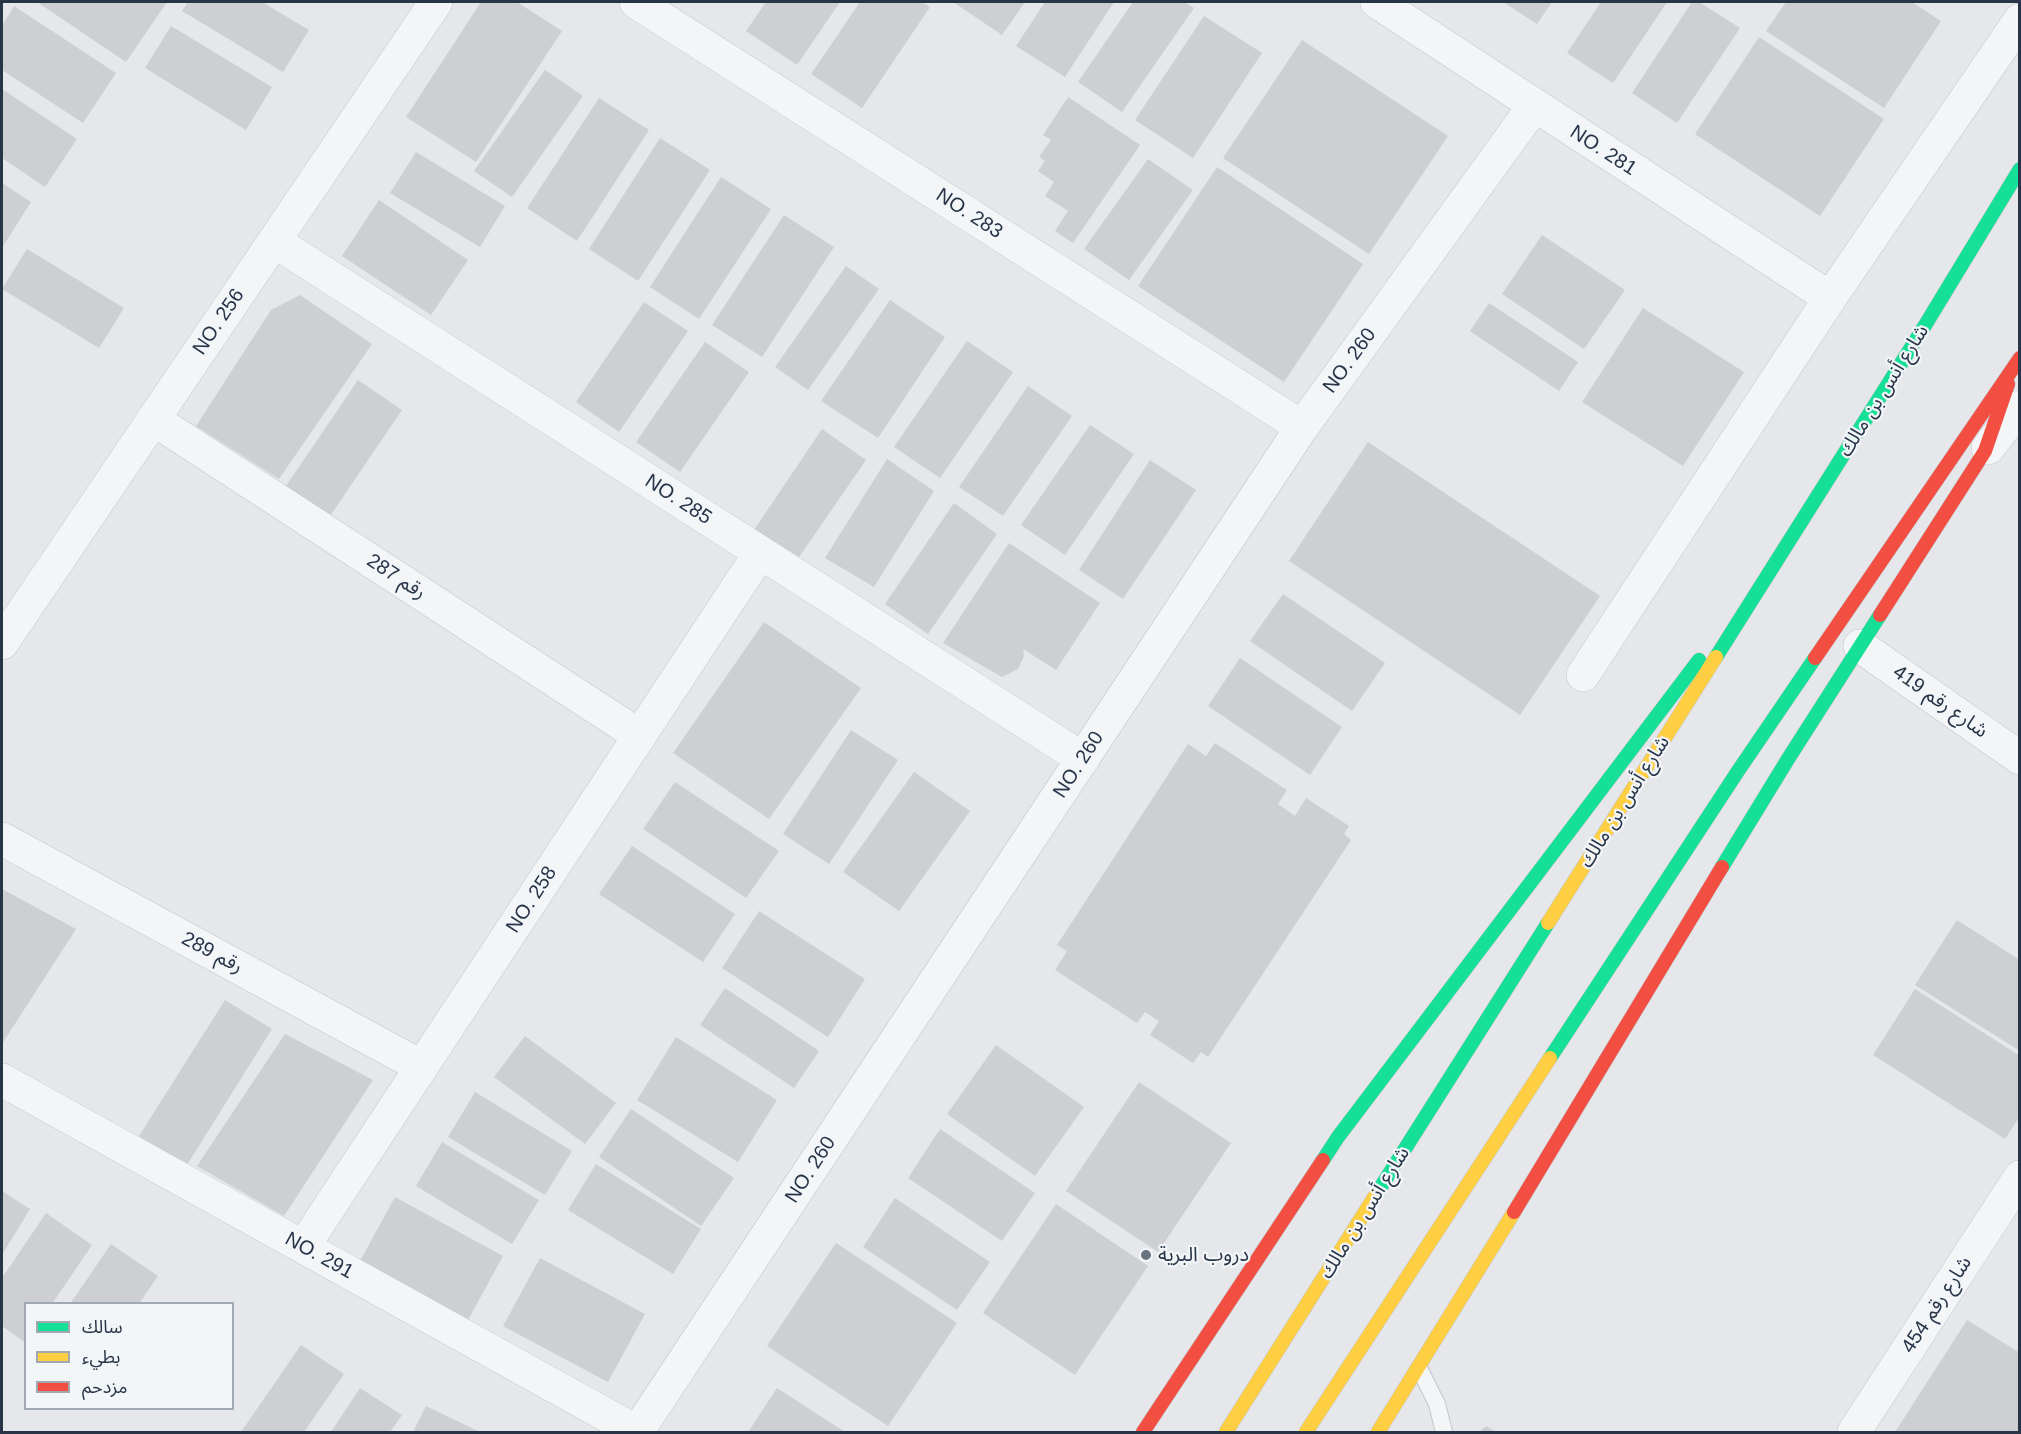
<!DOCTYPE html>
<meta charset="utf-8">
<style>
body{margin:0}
#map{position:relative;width:2021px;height:1434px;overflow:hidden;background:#e5e7ea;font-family:Helvetica,"Noto Sans Arabic",sans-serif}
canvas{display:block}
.frame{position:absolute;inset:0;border:3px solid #283447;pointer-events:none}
.legend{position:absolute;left:24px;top:1302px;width:210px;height:108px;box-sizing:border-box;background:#f3f6f9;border:2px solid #a2a8b2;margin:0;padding:8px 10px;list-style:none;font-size:18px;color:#283447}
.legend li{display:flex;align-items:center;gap:12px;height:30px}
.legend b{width:30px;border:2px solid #a2a8b2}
</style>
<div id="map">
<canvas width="2021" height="1434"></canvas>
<div class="frame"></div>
<ul class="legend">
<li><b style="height:8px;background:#16e098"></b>سالك</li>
<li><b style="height:8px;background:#ffcf43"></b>بطيء</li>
<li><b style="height:8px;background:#f24e42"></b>مزدحم</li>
</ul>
</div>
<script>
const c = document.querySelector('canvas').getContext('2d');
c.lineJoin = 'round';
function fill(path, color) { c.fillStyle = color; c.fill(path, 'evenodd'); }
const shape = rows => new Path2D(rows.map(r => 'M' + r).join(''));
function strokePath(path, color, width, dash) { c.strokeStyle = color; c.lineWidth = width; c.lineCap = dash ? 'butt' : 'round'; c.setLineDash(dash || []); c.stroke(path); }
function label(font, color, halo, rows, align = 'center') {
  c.font = font + ' Helvetica,"Noto Sans Arabic",sans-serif'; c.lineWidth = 4.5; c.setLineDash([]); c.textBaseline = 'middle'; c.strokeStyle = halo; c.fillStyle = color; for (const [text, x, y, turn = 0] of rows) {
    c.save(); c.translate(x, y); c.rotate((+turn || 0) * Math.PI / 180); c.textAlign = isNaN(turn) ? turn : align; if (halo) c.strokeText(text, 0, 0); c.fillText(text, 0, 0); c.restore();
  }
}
fill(shape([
 [37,2,167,2,126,62],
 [188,2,262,2,309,30,283,72,182,11],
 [481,2,517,2,562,31,476,162,406,117],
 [766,2,840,2,797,65,746,31],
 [860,2,921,2,930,7,862,108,811,74],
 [953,2,1025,2,1002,35],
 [1045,2,1114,2,1065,77,1016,46],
 [1133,2,1184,2,1194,8,1122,112,1078,82],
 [1503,2,1552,2,1537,24],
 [1601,2,1667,2,1613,83,1567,53],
 [1692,2,1699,2,1740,28,1677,123,1632,93],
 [1786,2,1912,2,1941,21,1884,108,1766,31],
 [14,6,116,73,83,123,2,70,2,26],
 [1204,16,1262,53,1193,158,1135,120],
 [171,26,272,87,246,130,145,68],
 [1759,37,1884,119,1820,216,1695,134],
 [1302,40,1448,136,1369,254,1223,158],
 [545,70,583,96,512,197,474,171],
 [2,89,77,139,45,187,2,158],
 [1068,97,1140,145,1073,243,1055,231,1068,211,1045,196,1054,182,1038,171,1045,161,1039,157,1051,140,1043,135],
 [599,98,649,130,577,241,527,208],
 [660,138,710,170,638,281,589,249],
 [416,152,505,206,480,247,390,193],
 [1148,159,1193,190,1129,280,1084,249],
 [1217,167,1363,264,1284,382,1138,286],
 [721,177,771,209,699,319,650,287],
 [2,183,31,202,2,248],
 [379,200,468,260,431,315,342,256],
 [784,215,834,247,762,357,712,325],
 [1542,235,1625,290,1584,349,1502,294],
 [27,249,124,308,99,348,2,289],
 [846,266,879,289,808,390,775,367],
 [300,295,372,344,279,479,196,426,271,310],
 [890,300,945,337,878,438,821,401],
 [644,302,688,331,619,432,576,402],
 [1489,303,1578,362,1559,391,1470,331],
 [1643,308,1744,372,1683,466,1582,402],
 [967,341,1013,372,940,478,894,447],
 [705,342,749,372,680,472,636,442],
 [358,380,402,410,328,519,284,489],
 [1028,386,1072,416,1003,516,959,487],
 [1090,425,1134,454,1065,555,1021,525],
 [822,429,866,460,797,560,754,530],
 [1368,442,1600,596,1520,715,1289,561],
 [887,459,934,491,874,587,825,558],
 [1150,460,1196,490,1123,599,1079,570],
 [954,503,997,534,928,634,885,604],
 [1009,543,1100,603,1056,670,1023,649,1024,656,1018,669,1002,677,943,643],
 [1283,594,1385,663,1352,711,1250,641],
 [764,622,861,688,769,819,673,753],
 [1240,658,1342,727,1310,775,1208,706],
 [851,730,898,760,829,864,783,834],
 [1215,743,1287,790,1278,804,1295,816,1306,798,1349,826,1344,834,1351,840,1208,1057,1201,1052,1193,1063,1150,1035,1159,1021,1145,1012,1137,1023,1055,970,1067,951,1057,945,1188,744,1206,756],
 [914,772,970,811,899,911,843,872],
 [675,782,779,851,746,898,643,829],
 [632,846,735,914,703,962,599,894],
 [2,889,76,929,2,1044],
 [759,911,865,979,828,1037,722,968],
 [1957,920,2020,960,2020,1051,1915,985],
 [725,988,819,1051,794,1088,700,1025],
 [1915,989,2020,1056,2020,1116,2005,1139,1873,1055],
 [225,1000,272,1029,187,1165,139,1136],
 [285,1034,373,1080,284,1216,197,1166],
 [525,1036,616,1103,585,1144,494,1077],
 [676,1037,777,1100,738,1162,637,1100],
 [996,1045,1084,1107,1035,1176,947,1114],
 [1139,1082,1231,1143,1158,1252,1066,1191],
 [475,1092,572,1151,545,1195,448,1137],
 [631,1109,734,1178,701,1226,599,1157],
 [940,1129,1035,1193,1002,1241,908,1178],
 [442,1142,539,1200,512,1244,416,1186],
 [596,1164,701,1229,673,1274,568,1210],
 [2,1191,30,1209,2,1255],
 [395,1197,503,1256,468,1320,360,1261],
 [895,1198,990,1262,957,1310,863,1247],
 [1056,1204,1148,1266,1075,1375,983,1313],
 [46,1213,92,1245,52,1304,26,1304,26,1343,2,1326,2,1278],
 [836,1243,957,1323,888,1426,767,1346],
 [111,1244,158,1276,139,1304,70,1304],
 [540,1258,645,1314,608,1382,503,1326],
 [1967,1320,2020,1353,2020,1432,1895,1432],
 [301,1345,344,1374,304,1432,241,1432],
 [360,1388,402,1415,390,1432,331,1432],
 [777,1388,845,1432,748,1432],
 [426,1406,480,1432,413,1432],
 [1486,1426,1496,1432,1479,1432]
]), '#cdcfd3');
const lane = shape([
 [1419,1368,1437,1404,1444,1432]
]);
const street = shape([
 [636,2,1302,427],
 [1377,2,1830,298],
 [274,241,1083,759],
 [153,419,640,736],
 [1988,448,2020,407],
 [2,643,436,2],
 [1860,646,2020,758],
 [1583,675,1830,298,2020,20],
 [2,839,422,1067],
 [2,1080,637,1432],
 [303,1247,760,553],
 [637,1432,1302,427,1534,106],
 [1854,1432,2020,1177]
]);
const fast = shape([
 [1716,657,1924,327,2020,169],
 [1722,867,1788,759,1880,615],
 [1550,1058,1738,771,1815,658],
 [1323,1160,1338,1137,1699,660],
 [1377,1193,1548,923]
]);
const slow = shape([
 [1548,923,1716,657],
 [1226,1432,1377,1193],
 [1306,1432,1550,1058],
 [1378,1432,1514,1212]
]);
const jam = shape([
 [1880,615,1985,451,2008,384],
 [1815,658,2020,358],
 [1514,1212,1722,867],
 [1143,1432,1323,1160]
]);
strokePath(lane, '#c3c5c8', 18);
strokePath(street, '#c3c5c8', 34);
strokePath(fast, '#c3c5c8', 15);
strokePath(slow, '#c3c5c8', 15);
strokePath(jam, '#c3c5c8', 15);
strokePath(lane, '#f4f5f7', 16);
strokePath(street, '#f4f5f7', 33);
strokePath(fast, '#16e098', 14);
strokePath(slow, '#ffcf43', 14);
strokePath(jam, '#f24e42', 14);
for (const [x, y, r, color] of [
 [1146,1255,6,"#6a7380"]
]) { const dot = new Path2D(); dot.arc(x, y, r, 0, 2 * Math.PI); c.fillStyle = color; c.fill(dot); strokePath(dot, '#f3f6f9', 2); }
label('20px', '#283447', '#f3f6f9', [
 ["NO. 281",1603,151,33],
 ["NO. 283",969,214,33],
 ["NO. 256",219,322,-56],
 ["NO. 260",1350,361,-54],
 ["شارع أنس بن مالك",1884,391,-58],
 ["NO. 285",678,500,33],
 ["رقم 287",396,577,33],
 ["شارع رقم 419",1940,702,35],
 ["NO. 260",1079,765,-57],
 ["شارع أنس بن مالك",1625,802,-58],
 ["NO. 258",532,900,-57],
 ["رقم 289",212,953,28],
 ["NO. 260",811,1170,-57],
 ["شارع أنس بن مالك",1365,1213,-58],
 ["NO. 291",319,1256,29],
 ["شارع رقم 454",1937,1305,-57]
]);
label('20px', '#283447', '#f3f6f9', [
 ["دروب البرية",1158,1255]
], 'left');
</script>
